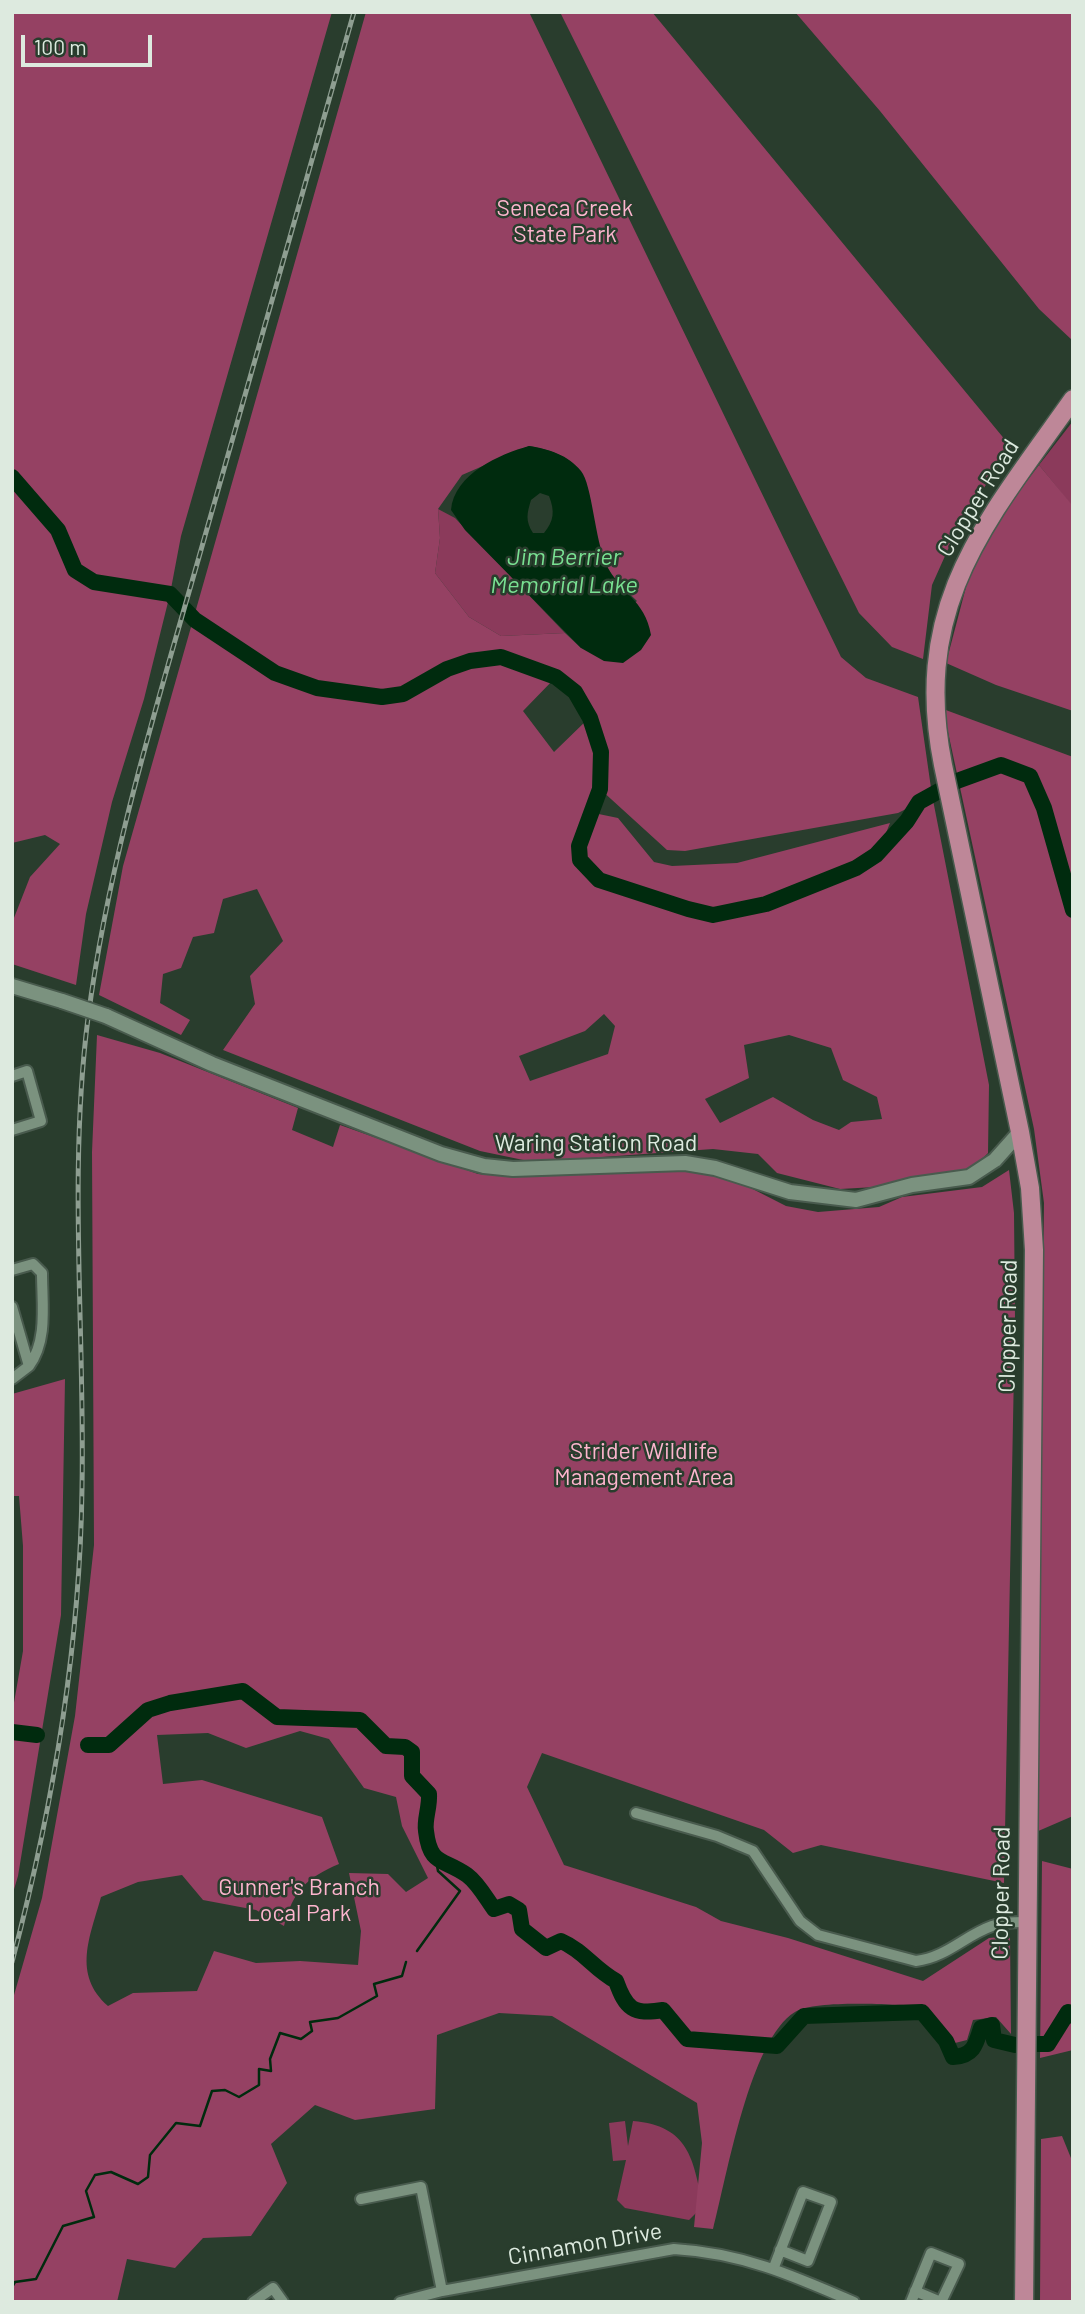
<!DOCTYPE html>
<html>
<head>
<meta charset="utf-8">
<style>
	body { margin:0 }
	#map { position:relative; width:1085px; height:2314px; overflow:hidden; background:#293d2d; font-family:Barlow,sans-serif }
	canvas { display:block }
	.frame { position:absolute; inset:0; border:14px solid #ddeadf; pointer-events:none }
	.scale { position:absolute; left:21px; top:35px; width:131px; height:32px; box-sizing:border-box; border:4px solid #ddeadf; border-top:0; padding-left:9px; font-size:21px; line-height:24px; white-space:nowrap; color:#ddeadf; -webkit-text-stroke:5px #293d2d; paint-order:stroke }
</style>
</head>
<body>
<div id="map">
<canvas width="1085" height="2314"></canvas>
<div class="frame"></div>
<div class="scale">100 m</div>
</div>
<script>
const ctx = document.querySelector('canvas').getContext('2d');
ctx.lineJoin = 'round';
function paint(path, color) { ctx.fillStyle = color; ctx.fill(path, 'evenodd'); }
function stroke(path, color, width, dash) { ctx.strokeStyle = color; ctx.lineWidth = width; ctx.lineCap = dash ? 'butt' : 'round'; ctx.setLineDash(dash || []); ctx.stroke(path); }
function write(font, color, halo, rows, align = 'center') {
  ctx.font = font + ' Barlow,sans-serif'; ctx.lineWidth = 5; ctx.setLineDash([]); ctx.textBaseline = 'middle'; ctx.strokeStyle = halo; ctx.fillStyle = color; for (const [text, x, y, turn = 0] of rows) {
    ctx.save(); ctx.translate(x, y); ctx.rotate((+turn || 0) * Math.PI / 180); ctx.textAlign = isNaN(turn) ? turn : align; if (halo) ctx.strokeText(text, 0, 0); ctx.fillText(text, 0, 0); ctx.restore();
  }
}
paint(new Path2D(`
	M1073 421V507L1039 465Z
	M438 509 455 518 565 633 501 636 469 617 435 573 440 538Z
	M625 2121 628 2146 633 2121C689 2126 693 2158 703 2206L689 2220 625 2208 617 2200 626 2160 613 2161 609 2123Z`), '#8b3a5b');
paint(new Path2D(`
	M12 12H332L181 536 170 594 144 699 112 802 86 914 76 985 12 964V923L30 877 60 844 45 835 12 843Z
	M366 12H529L841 657 866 678 918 697 932 795 989 1085 988 1153 971 1170 875 1187 840 1189 777 1173 758 1154 713 1149 533 1162 480 1151 223 1050 255 1004 250 976 283 941 257 889 223 899 214 933 193 937 181 968 163 974 160 1003 190 1020 181 1035 99 995 123 866ZM529 446C611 460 579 510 606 565 613 578 626 591 637 601L581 648 565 633 501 636 469 617 435 573 440 538 438 509 462 475ZM556 677 575 692 589 718 554 752 523 711ZM600 789 667 850 685 851 898 813 918 803 907 821 878 853 890 823 737 863 672 866 654 862 618 818 589 812ZM604 1014 615 1026 608 1054 530 1081 519 1056 585 1031ZM789 1035 831 1048 843 1080 877 1097 882 1119 851 1122 839 1130 813 1120 773 1097 720 1123 705 1099 749 1078 744 1045Z
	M560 12H652L1011 447 958 527 932 585 923 659 892 647 859 613Z
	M795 12H1073V341L1039 309 880 111Z
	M1039 465 1073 506V711L996 685 946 663 971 568 998 519Z
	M943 709 1073 757V1816L1036 1832 1044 1203 1034 1129Z
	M97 1035 160 1053 298 1108 292 1130 333 1147 340 1125 478 1174 518 1177 704 1170 739 1182 786 1206 818 1212 879 1207 902 1197 982 1187 1009 1170 1014 1213 1015 1319 1004 1883 821 1845 793 1853 764 1830 542 1753 527 1787 564 1865 696 1907 721 1921 788 1938 923 1981 989 1938 1010 1936 1011 2034 996 2017 973 2020 967 2040 955 2043 923 2006C897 2005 816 1999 795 2012 750 2039 727 2176 713 2229L694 2227 702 2143 697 2103 552 2016 499 2013 437 2035 435 2109 355 2120 315 2105 271 2144 287 2183 251 2236 203 2238 175 2268 127 2259 117 2302H12V2002L42 1898 75 1716 94 1545 92 1152ZM300 1731 329 1739 364 1788 396 1797 402 1826 428 1878 406 1892 388 1874 349 1873 361 1931 358 1965 300 1961 256 1963 214 1951 197 1991 133 1993 108 2006C72 1974 90 1937 101 1897L138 1882 182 1875 203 1900 256 1910 284 1926C293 1891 306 1878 339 1864L322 1817 202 1780 163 1784 157 1735 208 1733 246 1748Z
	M65 1379 61 1615 18 1876 12 1896V1714L23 1651V1546L19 1496H12V1394Z
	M1042 1861 1073 1869V2050L1040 2058Z
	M1062 2136 1073 2163V2302H1040L1041 2139Z`), '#954163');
paint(new Path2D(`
	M529 446C549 449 568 455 581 471 592 484 595 540 606 564 619 593 645 599 651 635L641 650 623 663 604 661 581 648 465 530 451 510C454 474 500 454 529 446ZM540 493 549 496C555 511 554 521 544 533H533C525 521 527 513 531 500Z`), '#002b0e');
stroke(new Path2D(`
	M417 1951 460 1891 438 1871 436 1860
	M12 2287 15 2282 36 2279 63 2226 94 2217 86 2191 95 2175 111 2172 138 2184 148 2177 150 2155 176 2123 200 2126 212 2091 225 2090 239 2097 259 2085V2069L271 2071 270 2059 280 2033 301 2039 312 2031 310 2022 338 2018 377 1996 374 1984 402 1976 406 1962`), '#002b0e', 2.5);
stroke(new Path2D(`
	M12 477 58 530 75 570 94 582 170 594 195 620 275 673 317 688 382 697 403 694 447 669 470 661 501 657 556 677 575 692 590 718 601 752 600 789 579 846 580 860 599 880 688 909 713 915 766 904 856 868 876 855 907 821 919 802 957 781 1001 765 1030 776 1044 808 1073 910
	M12 1732 37 1735
	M88 1745H109L148 1710 170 1703 243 1691 277 1717 360 1720 386 1746 405 1747 412 1752V1776L429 1794C430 1807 424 1820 426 1831 430 1866 443 1858 467 1875 478 1883 486 1898 494 1909L509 1904 519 1910 522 1929 546 1948 561 1941C584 1951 594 1969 616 1981 626 2009 633 2015 663 2010L687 2039 777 2046 804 2016 922 2012 946 2041 953 2057C973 2056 976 2045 981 2028L992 2025 994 2040 1015 2045
	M1037 2044H1048L1068 2012 1073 2016`), '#002b0e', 16);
const minor = new Path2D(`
	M12 1076 27 1071 41 1121 12 1130
	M12 1270 33 1264 42 1273C42 1304 48 1340 29 1366
	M12 1307 29 1366 12 1379
	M636 1813 717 1836 753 1851 800 1921 818 1935 916 1961C947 1957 964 1936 992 1926 1003 1922 1014 1922 1025 1922
	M361 2199 421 2187 442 2291
	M774 2267 803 2192 831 2202 808 2261 780 2250
	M915 2291 941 2302
	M253 2302 273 2288 283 2302
	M400 2302 442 2291 674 2249C742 2253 792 2275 854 2302
	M911 2302 931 2253 959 2264 941 2302`);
const tertiary = new Path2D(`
	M12 986 62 1001
	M106 1016 212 1064 441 1154 484 1166 513 1169 685 1163 715 1168 790 1192 856 1200 912 1185 969 1177 995 1160 1020 1132`);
const primary = new Path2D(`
	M1024 2302 1034 1250 1030 1188 1020 1132 943 765C911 604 986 522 1073 399`);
stroke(minor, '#495b4e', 14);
stroke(tertiary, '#495b4e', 18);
stroke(primary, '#495b4e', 21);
stroke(minor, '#7b927f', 10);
stroke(tertiary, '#7b927f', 14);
stroke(primary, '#be8798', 18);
const rail = new Path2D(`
	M12 1962C53 1807 80 1649 82 1488 85 1332 68 1174 88 1018 108 865 153 718 195 571 248 384 301 198 354 12`);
stroke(rail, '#8e9e91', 5);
stroke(rail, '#293d2d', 2.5, [8]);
const tertiaryBridge = new Path2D(`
	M62 1001 106 1016`);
stroke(tertiaryBridge, '#495b4e', 18, []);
stroke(tertiaryBridge, '#7b927f', 14);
write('23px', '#fdb5ce', '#293d2d', [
	["Seneca Creek",565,208],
	["State Park",565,234],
	["Strider Wildlife",644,1451],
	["Management Area",644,1477],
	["Gunner's Branch",299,1887],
	["Local Park",299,1913]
]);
write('23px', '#ddeadf', '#293d2d', [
	["Clopper Road",978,498,-58],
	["Waring Station Road",596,1143],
	["Clopper Road",1008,1326,-89],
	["Clopper Road",1001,1893,-89],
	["Cinnamon Drive",585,2244,-10]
]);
write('italic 24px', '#79e192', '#293d2d', [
	["Jim Berrier",564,557],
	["Memorial Lake",564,585]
]);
</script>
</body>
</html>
